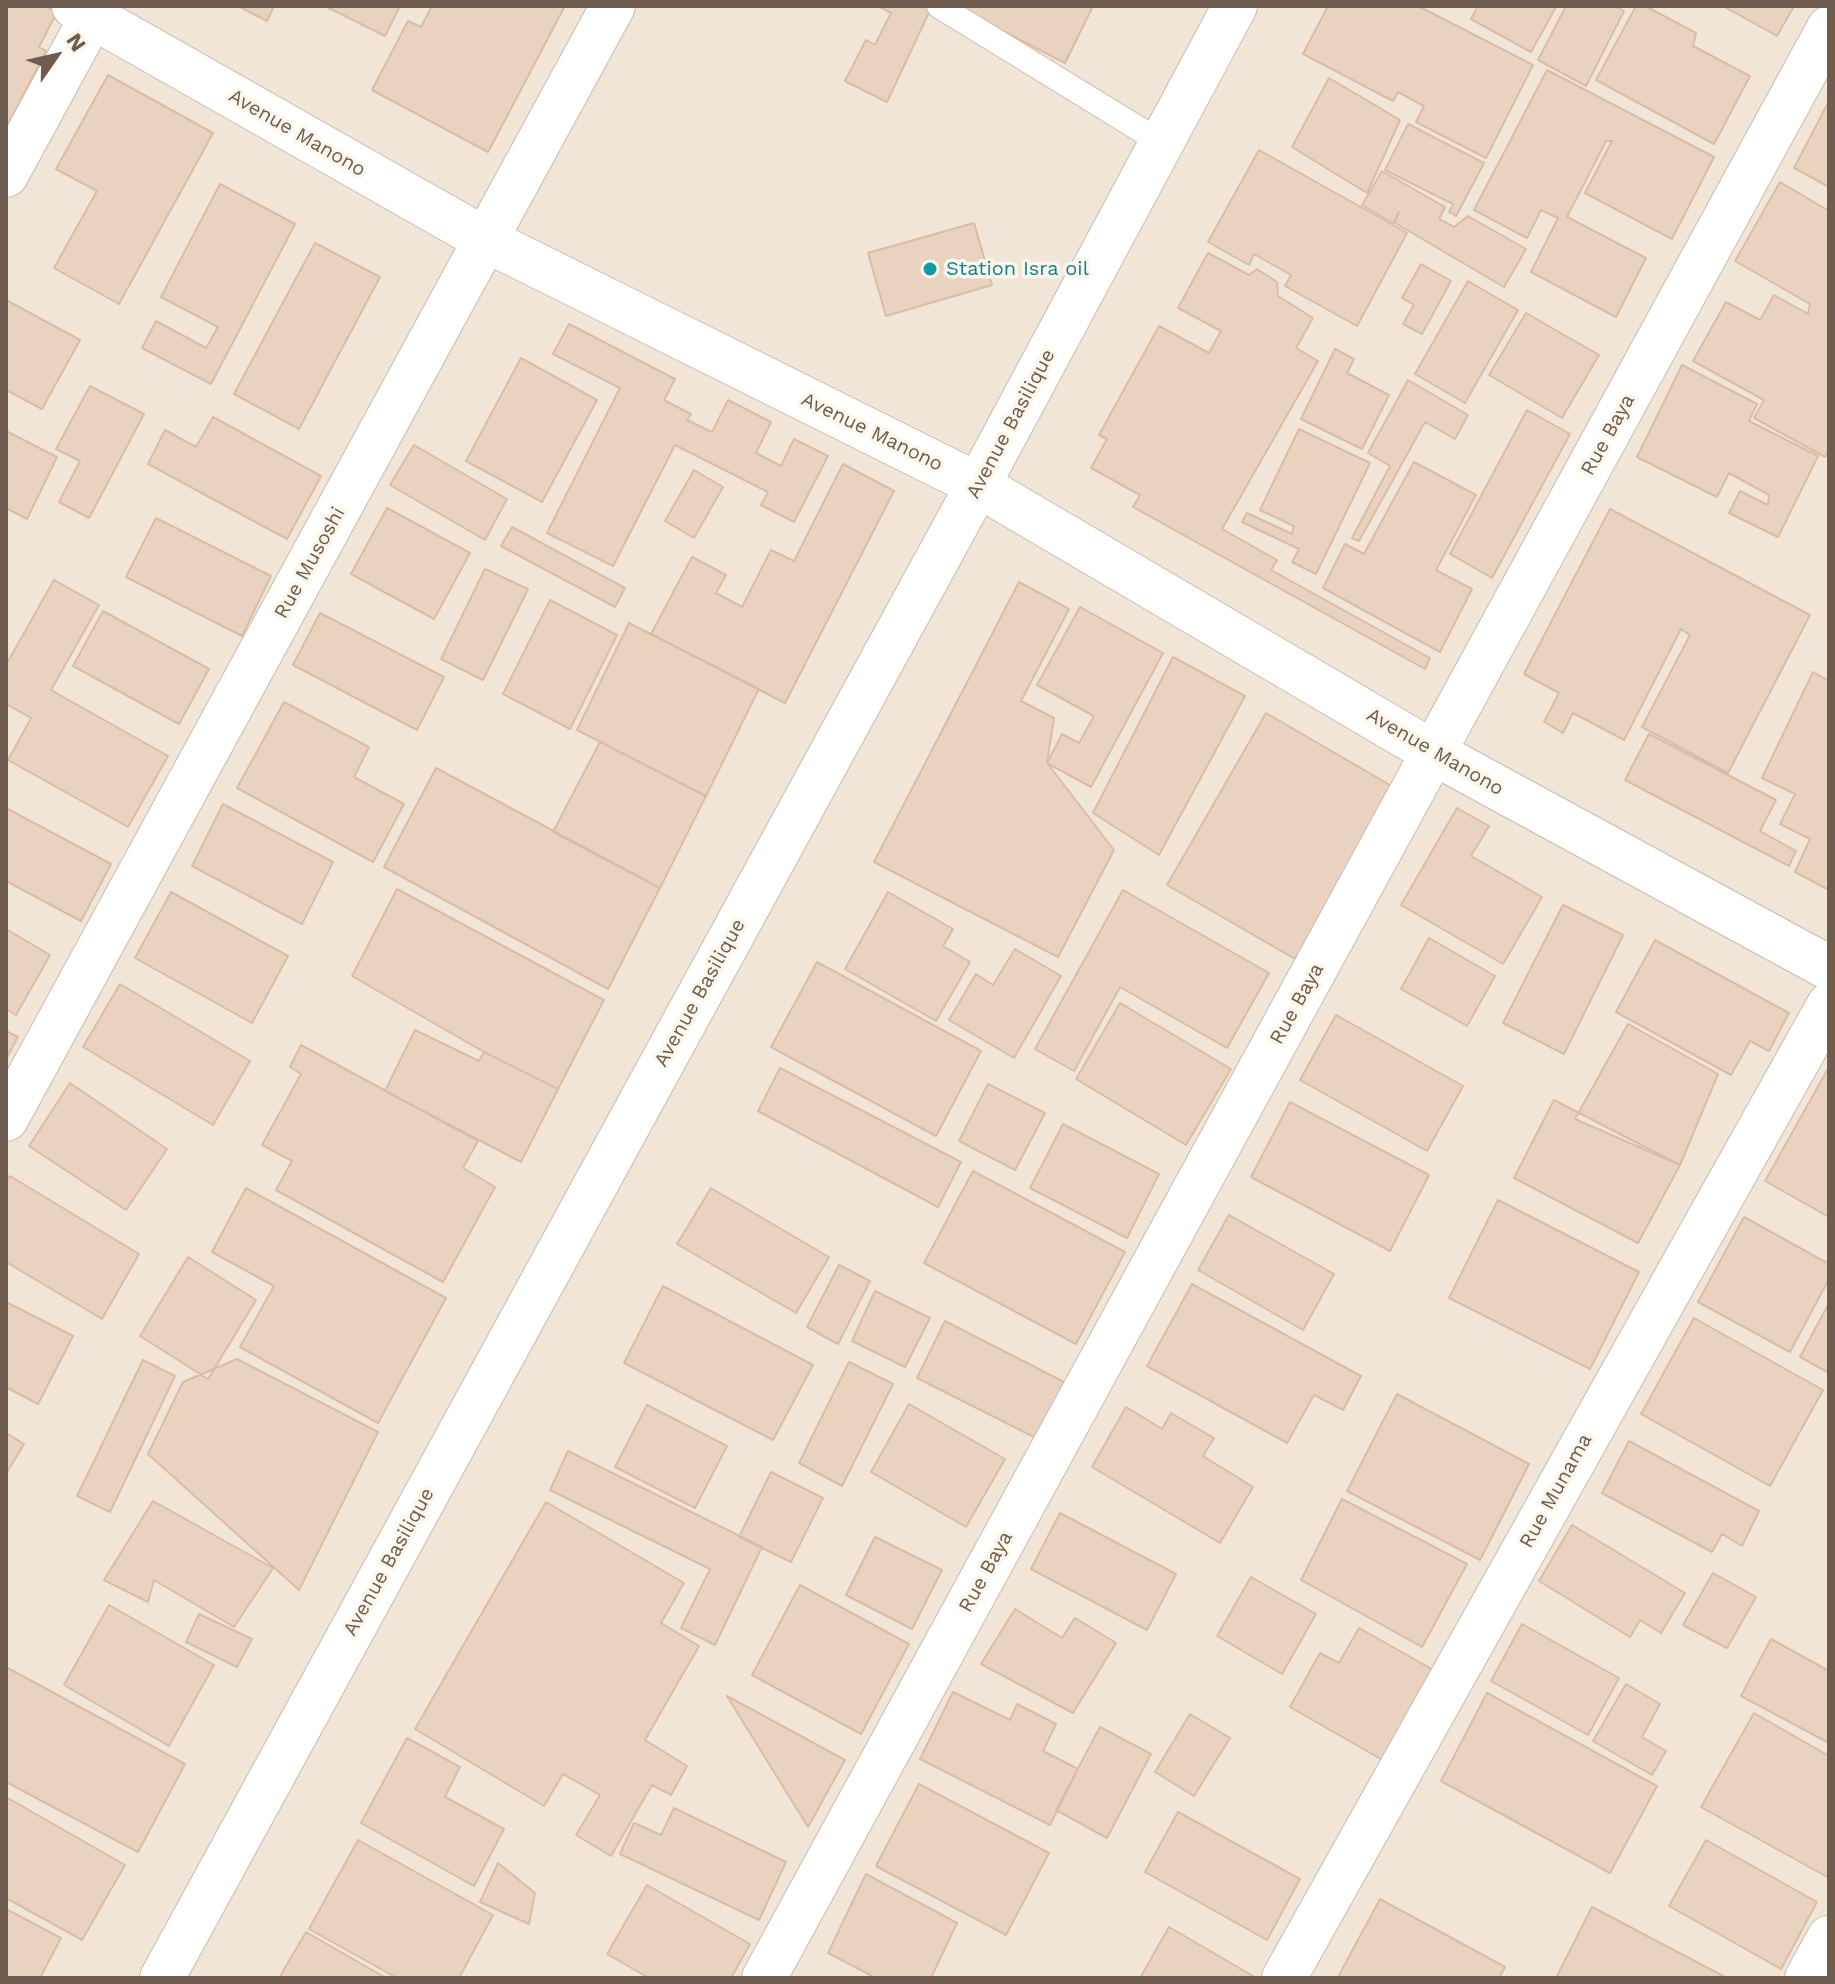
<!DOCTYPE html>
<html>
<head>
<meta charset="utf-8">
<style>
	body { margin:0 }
	#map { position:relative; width:1835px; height:1984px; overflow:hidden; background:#f9f3e6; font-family:"Work Sans",sans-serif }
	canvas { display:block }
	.frame { position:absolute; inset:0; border:8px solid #6f5c4f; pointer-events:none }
	.north { position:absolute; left:16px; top:16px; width:80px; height:80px; -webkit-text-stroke:6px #fcf7ec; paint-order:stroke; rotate:56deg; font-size:22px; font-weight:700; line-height:32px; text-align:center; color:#6f5c4f }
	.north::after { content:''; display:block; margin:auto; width:28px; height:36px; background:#6f5c4f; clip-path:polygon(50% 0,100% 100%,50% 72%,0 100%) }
</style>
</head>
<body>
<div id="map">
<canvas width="1835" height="1984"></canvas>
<div class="frame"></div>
<div class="north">N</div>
</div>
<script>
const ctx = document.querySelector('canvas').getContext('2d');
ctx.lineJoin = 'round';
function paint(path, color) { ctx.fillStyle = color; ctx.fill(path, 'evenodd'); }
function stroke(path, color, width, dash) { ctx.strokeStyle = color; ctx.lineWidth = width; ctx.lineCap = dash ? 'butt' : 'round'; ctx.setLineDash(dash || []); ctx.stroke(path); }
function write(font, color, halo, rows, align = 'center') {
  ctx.font = font + ' "Work Sans",sans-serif'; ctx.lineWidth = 7; ctx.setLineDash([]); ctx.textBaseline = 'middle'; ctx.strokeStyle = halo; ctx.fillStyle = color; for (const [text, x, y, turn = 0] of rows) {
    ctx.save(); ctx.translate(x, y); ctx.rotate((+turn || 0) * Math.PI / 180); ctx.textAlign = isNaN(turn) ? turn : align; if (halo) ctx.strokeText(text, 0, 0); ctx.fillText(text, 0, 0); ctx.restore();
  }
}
paint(new Path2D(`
	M6 6H1829V1978H6Z`), '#f0e5d6');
const building = new Path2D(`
	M6 6H45L57 12 39 47 46 51 6 129Z
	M238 6H274L267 21Z
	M325 6H400L385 36Z
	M432 6H565L488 152 372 90 408 21 421 27Z
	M878 6H932L887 102 845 81 866 40 875 45 891 13Z
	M954 6H1093L1065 63Z
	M1328 6H1418L1533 65 1486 158 1416 122 1424 106 1398 92 1393 101 1303 54Z
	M1478 6H1554L1556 7 1531 52 1471 19Z
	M1566 6H1615L1624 11 1586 86 1538 60Z
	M1636 6H1645L1696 33 1693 46 1750 76 1714 144 1596 80Z
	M1723 6H1794L1777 36Z
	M1547 70 1714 157 1672 239 1585 193 1612 141H1606L1567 217 1646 258 1616 317 1531 272 1558 218 1541 210 1527 238 1474 210Z
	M108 75 213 133 119 304 54 268 97 191 56 169Z
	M1329 78 1400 120 1367 193 1292 147Z
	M1829 101V187L1794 168Z
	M1408 124 1484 163 1456 216 1449 212 1453 204 1385 170Z
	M1259 150 1407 233 1357 326 1285 286 1291 275 1254 254 1249 265 1208 242Z
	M1382 171 1445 207 1439 219 1454 227 1468 216 1526 249 1504 287 1395 223 1399 212 1393 223 1362 205Z
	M1780 182 1829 211V449L1825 457 1754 418 1764 400 1693 361 1726 302 1760 320 1774 295 1808 314 1810 304 1735 261Z
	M220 184 295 224 211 384 142 348 156 321 206 348 218 327 161 297Z
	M974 223 992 285 886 316 868 253Z
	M315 243 380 277 299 429 234 394Z
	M1208 253 1249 275 1257 269 1277 282 1278 296 1313 318 1296 348 1318 361 1222 529 1277 560 1271 570 1430 658 1425 669 1133 507 1140 495 1091 468 1107 439 1099 435 1159 326 1209 353 1221 331 1178 308Z
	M1421 264 1451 281 1422 334 1403 324 1414 305 1402 298Z
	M1468 281 1518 310 1465 403 1415 374Z
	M6 300 80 340 42 409 6 390Z
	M1526 313 1599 355 1562 418 1489 375Z
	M569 324 675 379 664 400 691 414 687 420 712 432 728 400 771 422 756 453 781 466 794 439 828 456 794 522 761 505 768 492 675 445 613 566 547 533 620 388 553 354Z
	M1335 349 1354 359 1347 373 1389 395 1362 449 1301 419Z
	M521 358 597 400 542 502 466 461Z
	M1682 365 1757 404 1749 421 1818 456 1778 537 1729 513 1740 491 1768 505 1769 495 1729 473 1717 497 1637 457Z
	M1408 380 1468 415 1455 439 1425 422 1359 541 1352 538 1390 466 1368 453Z
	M90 386 144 414 89 518 59 502 80 461 56 449Z
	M1527 410 1570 434 1492 578 1450 554Z
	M213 417 321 476 287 539 148 464 165 430 196 447Z
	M1299 429 1370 463 1316 574 1292 562 1299 549 1242 522 1247 513 1292 534 1294 526 1260 510Z
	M6 431 57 457 27 519 6 508Z
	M414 445 507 499 485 540 390 485Z
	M1414 462 1476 495 1436 570 1472 589 1440 652 1323 588 1345 544 1364 554Z
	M843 464 894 491 785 703 651 634 692 557 726 575 716 593 742 607 771 550 794 561Z
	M694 470 723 487 694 538 665 521Z
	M387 508 470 553 434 619 351 574Z
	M1610 509 1810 615 1728 773 1642 727 1690 635 1681 629 1624 740 1573 713 1563 733 1544 722 1559 693 1524 674Z
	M156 518 271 576 242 636 126 577Z
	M512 527 625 588 615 607 501 546Z
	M485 569 528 589 483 680 441 659Z
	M54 580 99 605 51 690 168 756 128 827 8 760 31 718 6 704V665Z
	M1019 582 1069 609 1021 701 1054 718 1047 763 1114 850 1058 957 874 862Z
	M550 600 617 635 570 729 503 694Z
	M1080 607 1163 653 1091 787 1047 763 1062 734 1079 743 1094 716 1037 685Z
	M103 611 209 669 179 724 73 666Z
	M320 613 444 677 417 730 293 665Z
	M629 623 759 689 706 796 577 730Z
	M1173 657 1245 696 1159 855 1093 813Z
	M1813 672 1829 681V890L1795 872 1810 839 1780 824 1795 794 1762 778Z
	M284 702 369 747 354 777 404 804 373 862 237 788Z
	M1266 713 1395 788 1295 959 1167 885Z
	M1649 734 1776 800 1760 831 1796 851 1789 866 1625 780Z
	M600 742 706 796 660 888 553 832Z
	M436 768 660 888 608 989 384 867Z
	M223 804 333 862 302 924 192 866Z
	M6 808 111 864 81 921 6 881Z
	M1457 808 1489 826 1471 856 1542 897 1503 964 1401 905Z
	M397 889 604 1000 558 1089 484 1052 352 976Z
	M1123 890 1269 973 1227 1048 1120 987 1074 1071 1035 1049Z
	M171 892 288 956 252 1023 135 958Z
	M888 892 953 929 943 946 970 962 936 1021 845 969Z
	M1563 905 1623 935 1564 1054 1503 1023Z
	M6 929 50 955 16 1015 6 1009Z
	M1429 938 1495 976 1467 1026 1401 989Z
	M1655 940 1789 1013 1769 1051 1750 1041 1731 1075 1616 1012Z
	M1015 949 1061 976 1014 1058 949 1020 976 974 993 985Z
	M817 962 981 1051 936 1136 771 1047Z
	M120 984 250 1061 213 1125 83 1047Z
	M1120 1003 1231 1069 1186 1145 1076 1079Z
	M1336 1015 1463 1086 1427 1151 1300 1080Z
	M1628 1024 1718 1074 1680 1165 1575 1119Z
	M415 1030 479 1061 484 1052 558 1089 521 1162 385 1091Z
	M6 1031 18 1037 6 1059Z
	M301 1045 478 1141 463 1168 495 1187 443 1282 276 1190 292 1161 262 1145 301 1074 290 1067Z
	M1829 1067V1217L1765 1181Z
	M780 1068 961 1162 938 1207 758 1111Z
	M70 1083 167 1149 126 1210 29 1146Z
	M988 1084 1045 1113 1015 1170 959 1141Z
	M1554 1100 1680 1165 1638 1243 1514 1178Z
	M1290 1102 1429 1175 1390 1251 1251 1177Z
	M1063 1124 1159 1174 1127 1238 1030 1188Z
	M973 1171 1125 1252 1076 1344 924 1263Z
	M10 1176 139 1254 102 1319 6 1262V1182Z
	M246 1188 446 1298 378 1423 240 1347 274 1286 212 1252Z
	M711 1188 829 1257 796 1313 677 1244Z
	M1498 1200 1639 1272 1590 1369 1449 1298Z
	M1229 1215 1334 1274 1303 1330 1198 1270Z
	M1744 1217 1829 1264V1279L1790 1352 1698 1302Z
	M188 1257 256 1300 208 1379 140 1336Z
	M839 1265 870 1281 838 1344 807 1327Z
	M1192 1284 1361 1376 1343 1410 1314 1395 1287 1443 1147 1366Z
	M663 1286 813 1365 773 1440 624 1363Z
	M875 1291 930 1318 905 1367 852 1341Z
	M6 1302 73 1336 38 1404 6 1387Z
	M1829 1303V1373L1800 1357Z
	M1694 1318 1823 1390 1770 1486 1641 1414Z
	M945 1321 1068 1384 1040 1440 917 1378Z
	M237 1359 378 1432 299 1590 148 1454 183 1382Z
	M143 1360 175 1376 110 1512 77 1496Z
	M849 1362 893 1384 842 1486 799 1463Z
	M1397 1394 1529 1464 1480 1560 1347 1491Z
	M909 1404 1005 1459 966 1527 871 1472Z
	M647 1405 727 1446 695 1508 615 1467Z
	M1126 1407 1162 1429 1171 1413 1214 1438 1203 1456 1253 1487 1220 1543 1092 1467Z
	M6 1433 24 1444 6 1474Z
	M1629 1441 1759 1511 1742 1546 1722 1534 1712 1552 1602 1493Z
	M568 1451 762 1547 715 1645 681 1628 710 1569 550 1490Z
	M771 1472 823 1498 791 1562 739 1537Z
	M1342 1499 1467 1564 1422 1647 1301 1580Z
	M153 1501 273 1568 234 1627 154 1580 148 1602 104 1580Z
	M546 1502 684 1583 661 1623 699 1646 645 1740 687 1766 671 1795 652 1785 611 1856 576 1835 600 1795 563 1774 544 1806 415 1729Z
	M1060 1513 1176 1574 1147 1630 1031 1569Z
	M1572 1525 1685 1593 1661 1633 1640 1620 1630 1637 1539 1581Z
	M875 1537 942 1570 912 1629 846 1595Z
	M1713 1573 1756 1597 1727 1648 1683 1625Z
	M1251 1577 1316 1614 1282 1674 1217 1636Z
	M800 1585 909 1644 861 1734 752 1675Z
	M109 1605 214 1665 169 1746 64 1685Z
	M1015 1609 1062 1638 1075 1618 1116 1643 1073 1713 981 1664Z
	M199 1614 252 1639 237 1667 186 1642Z
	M1522 1624 1619 1678 1588 1735 1491 1681Z
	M1359 1628 1437 1672 1386 1762 1290 1707 1320 1653 1339 1663Z
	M1771 1639 1829 1671V1743L1741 1696Z
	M6 1667 185 1764 138 1852 6 1782Z
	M1626 1684 1660 1704 1642 1737 1666 1751 1652 1775 1593 1741Z
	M953 1692 1010 1720 1017 1704 1056 1724 1043 1751 1078 1769 1050 1825 920 1759Z
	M1487 1693 1657 1786 1610 1873 1441 1781Z
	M727 1696 845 1760 808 1827Z
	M1754 1713 1829 1756V1878L1701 1807Z
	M1190 1714 1230 1738 1194 1796 1155 1772Z
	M1100 1727 1151 1754 1107 1838 1056 1810Z
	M407 1738 460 1767 445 1797 504 1829 474 1886 361 1823Z
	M919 1784 1049 1853 1006 1935 876 1866Z
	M6 1797 125 1865 82 1940 6 1898Z
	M674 1808 786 1862 759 1920 620 1854 634 1823 661 1835Z
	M1178 1812 1300 1879 1267 1940 1145 1872Z
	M358 1840 493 1915 459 1978H397L309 1929Z
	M1706 1840 1817 1902 1781 1969 1669 1906Z
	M498 1863 535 1893 529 1924 480 1902Z
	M866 1874 957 1923 931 1978H876L828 1953Z
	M647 1885 750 1944 731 1978H649L607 1954Z
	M1380 1899 1505 1967 1499 1978 1338 1977Z
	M1592 1907 1727 1978H1556Z
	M6 1909 61 1938 40 1978H6Z
	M1169 1927 1253 1976 1252 1978H1140Z
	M306 1932 386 1978H279Z`);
paint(building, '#e9d3c0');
stroke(building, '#dbbda4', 2);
const lane = new Path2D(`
	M939 6 1162 143`);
const street = new Path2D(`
	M74 6 486 240 978 485 1434 753 1829 968
	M6 175 98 6
	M6 1119 613 6
	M764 1978 1829 28
	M1284 1978 1829 1005
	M1807 1978 1829 1938`);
const secondary = new Path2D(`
	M162 1978 978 485 1235 6`);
stroke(lane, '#c9bcae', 26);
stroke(street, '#c9bcae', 46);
stroke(secondary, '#cbbcad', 46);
stroke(lane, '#fff', 24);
stroke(street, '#fff', 44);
stroke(secondary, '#fff', 44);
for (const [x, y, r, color] of [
	[930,269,8,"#0f9aa8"]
]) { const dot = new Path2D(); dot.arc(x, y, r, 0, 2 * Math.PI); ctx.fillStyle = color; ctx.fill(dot); stroke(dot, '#fcf7ec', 3); }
write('20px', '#6f5c4f', '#fcf7ec', [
	["Avenue Manono",297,133,30],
	["Avenue Basilique",1011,424,-62],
	["Avenue Manono",872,432,26],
	["Rue Baya",1608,435,-61],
	["Rue Musoshi",310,563,-61],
	["Avenue Manono",1435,752,30],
	["Avenue Basilique",700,993,-61],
	["Rue Baya",1297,1004,-61],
	["Rue Munama",1556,1491,-61],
	["Avenue Basilique",389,1562,-61],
	["Rue Baya",986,1572,-61]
]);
write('20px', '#0d838f', '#fcf7ec', [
	["Station Isra oil",946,269]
], 'left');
</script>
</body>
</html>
